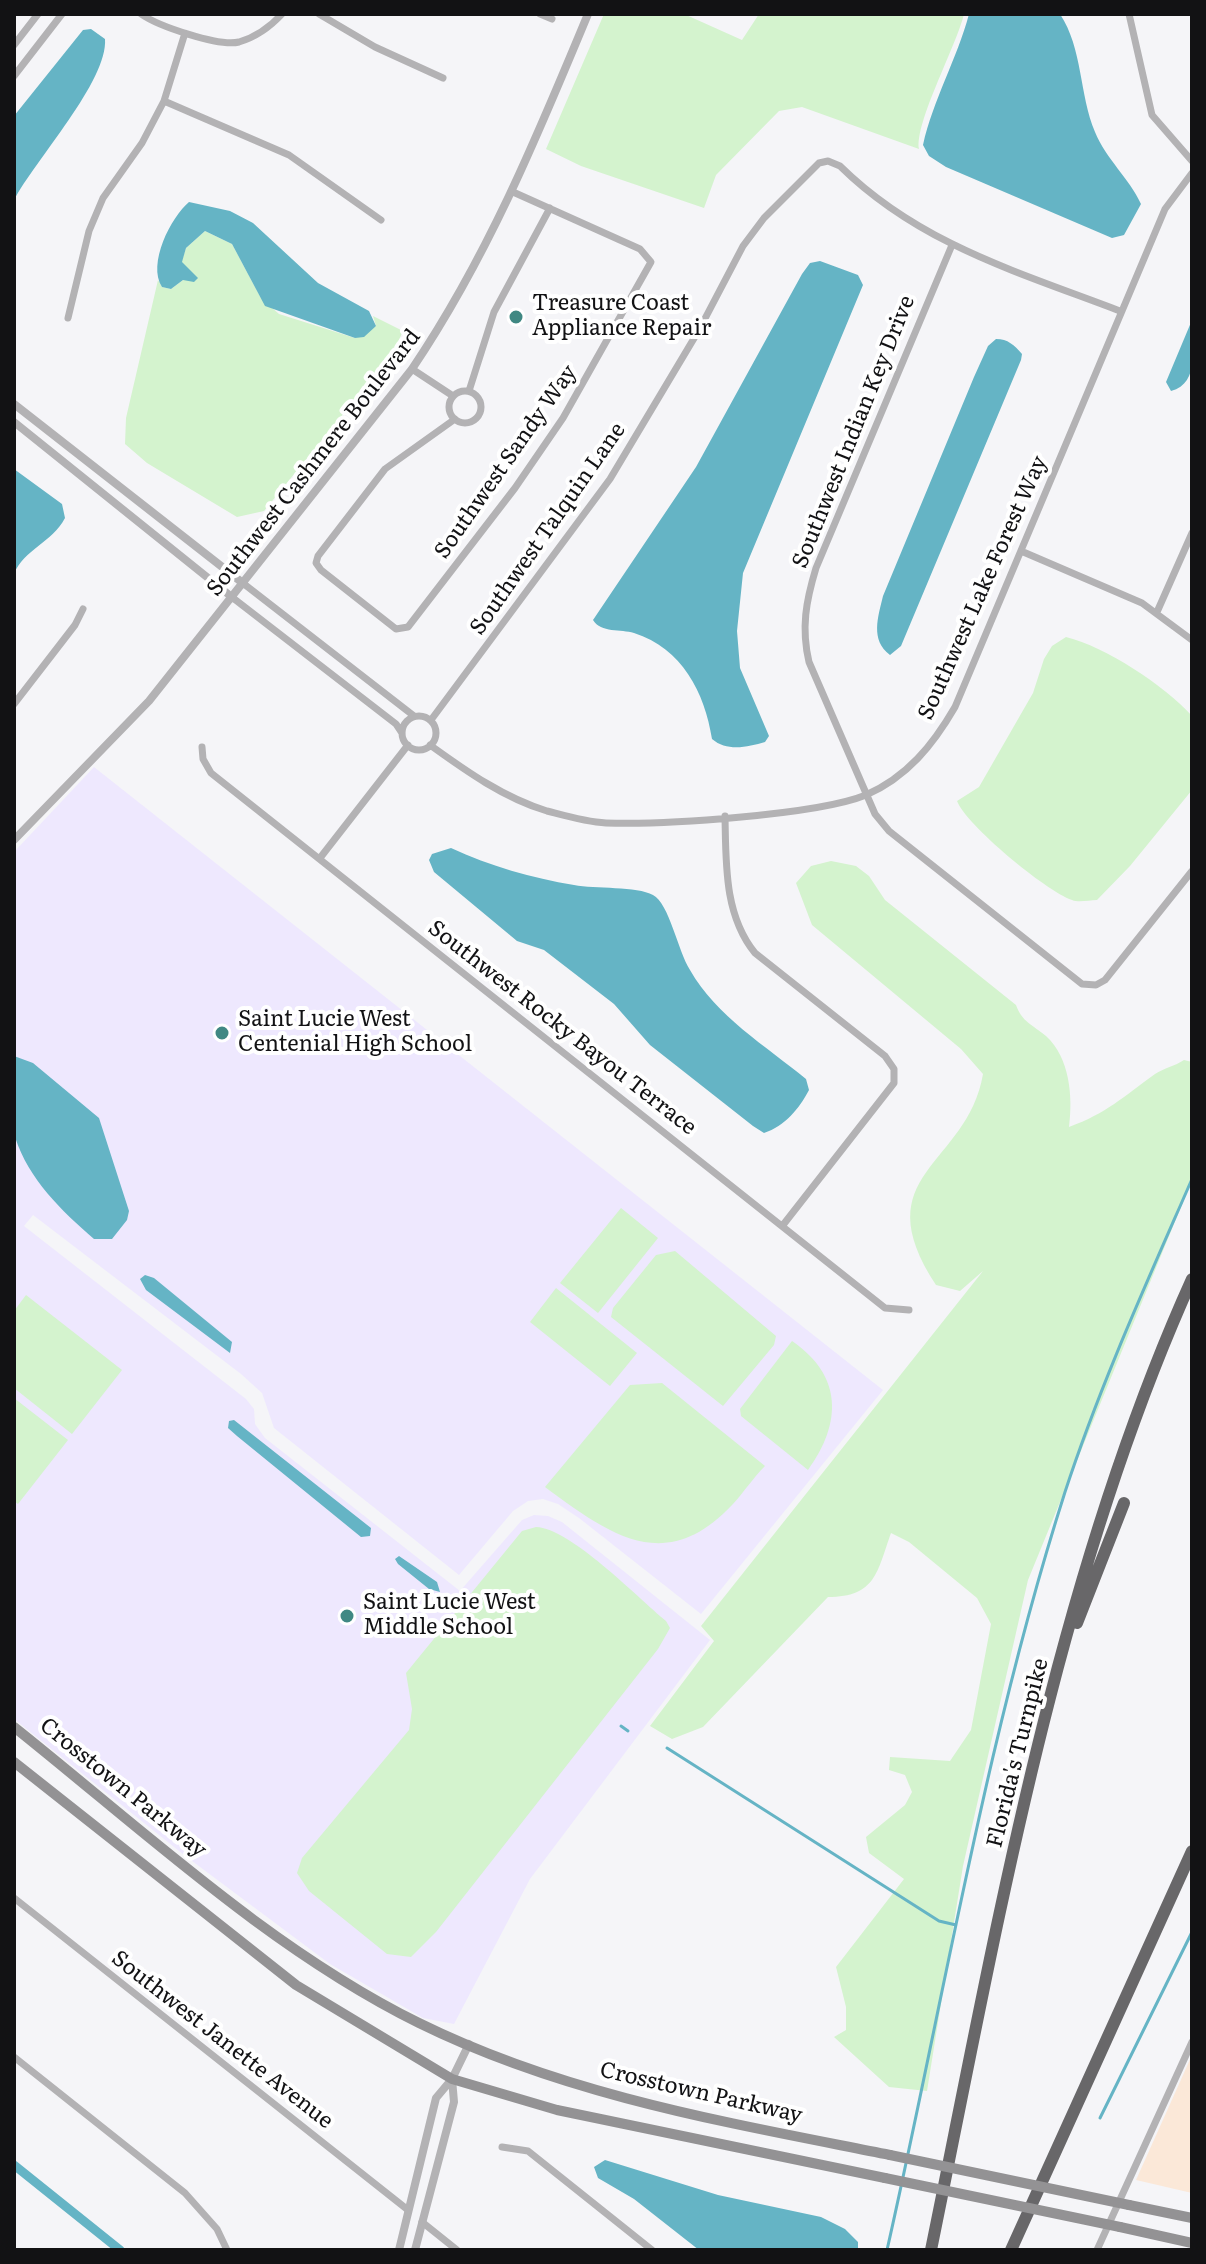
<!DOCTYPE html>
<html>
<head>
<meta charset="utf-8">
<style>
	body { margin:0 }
	#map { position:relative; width:1206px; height:2264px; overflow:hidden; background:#f5f5f8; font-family:Literata,serif }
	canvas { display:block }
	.frame { position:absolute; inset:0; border:16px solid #121214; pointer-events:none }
</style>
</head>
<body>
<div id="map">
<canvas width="1206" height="2264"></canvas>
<div class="frame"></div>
</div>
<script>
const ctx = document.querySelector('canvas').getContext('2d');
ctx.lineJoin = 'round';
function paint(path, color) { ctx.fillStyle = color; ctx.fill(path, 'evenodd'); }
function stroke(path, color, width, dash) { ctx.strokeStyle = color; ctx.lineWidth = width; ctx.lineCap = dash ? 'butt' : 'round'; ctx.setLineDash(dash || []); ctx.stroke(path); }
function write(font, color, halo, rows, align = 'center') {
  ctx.font = font + ' Literata,serif'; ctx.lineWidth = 8; ctx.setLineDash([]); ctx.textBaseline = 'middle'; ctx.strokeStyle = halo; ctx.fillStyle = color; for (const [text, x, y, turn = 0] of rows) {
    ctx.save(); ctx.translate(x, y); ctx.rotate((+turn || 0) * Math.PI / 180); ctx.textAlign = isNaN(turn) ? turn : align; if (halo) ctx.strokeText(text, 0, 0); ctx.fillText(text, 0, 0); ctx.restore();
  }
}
paint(new Path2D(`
	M1192 2055V2193L1136 2180Z`), '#fbe8d8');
paint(new Path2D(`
	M94 767 883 1390 701 1614 579 1518 558 1504 543 1499 528 1501 513 1511 459 1575 274 1428 262 1393 241 1374 33 1215 24 1226 246 1399 254 1409 255 1424 265 1438 460 1591 522 1520 534 1515 548 1516 562 1522 710 1640 530 1879 454 2024 423 2018 330 1964 184 1855 14 1719V852Z`), '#eee8fe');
paint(new Path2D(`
	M604 14H684L742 40 759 14H964C956 47 915 122 919 149L802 107 779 111 716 175 704 208 581 166 546 149Z
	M205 231 232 244 261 298 279 314 355 338 376 326 373 316 403 331 393 353 264 511 237 517 147 463 125 444 126 418 158 280 162 287 171 289 183 280 197 279 181 263 186 248Z
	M1066 637C1106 647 1164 685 1192 716V790L1130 866 1097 900C1089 900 1079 903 1072 900 1046 891 966 825 957 801L979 787 1033 693 1044 659 1052 646Z
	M831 861 856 866 869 876 885 900 1016 1005C1022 1022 1033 1025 1046 1036 1070 1058 1073 1097 1069 1127 1107 1113 1123 1097 1155 1074 1164 1068 1175 1066 1184 1060L1192 1062V1180L1028 1580 963 1866 927 2091 889 2087 834 2037 846 2030V2007L836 1967 904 1879 869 1853 866 1837 905 1805 912 1792 905 1775 889 1770 890 1757 950 1761 971 1730 991 1624 977 1598 909 1542 891 1533C877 1572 876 1597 828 1597L703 1727 672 1739 650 1726 714 1641 701 1626 983 1271 960 1291 936 1285C863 1173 967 1167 983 1074L961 1049 812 925 796 883 811 866Z
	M621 1208 658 1238 598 1313 560 1283Z
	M675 1251 776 1336 774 1345 723 1406 611 1317 613 1308 656 1255Z
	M556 1288 637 1353 610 1386 530 1322Z
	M26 1295 122 1370 72 1434 14 1388V1311Z
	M792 1341C843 1376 842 1423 808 1470L741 1416 740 1409Z
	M662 1383 765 1466C753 1478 744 1492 733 1504 665 1577 609 1534 545 1487L630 1385Z
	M14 1398 68 1440 18 1504 14 1501Z
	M536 1527C570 1528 637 1597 666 1621L670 1628 658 1649 436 1932 411 1957 387 1954 309 1891 297 1873 302 1858 409 1730 412 1709 406 1673 522 1531Z`), '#d4f3ce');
paint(new Path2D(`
	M969 14H1060C1083 49 1079 94 1095 132 1106 159 1129 178 1141 204L1124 235 1112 238 946 167 929 156 923 145C933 100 957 59 969 14Z
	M91 29 105 39C108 81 35 160 14 200V116L83 30Z
	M189 202 230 211 253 223 318 283 369 311 376 326 364 337 355 338 265 306 232 244 205 231 186 248 182 262 198 278 194 282 183 280 171 289 162 287C147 264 171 217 189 202Z
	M820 261 858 275 863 285 743 573 737 631 740 668 769 736 765 742C748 747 727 752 712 739 705 693 682 648 634 633 621 629 601 633 593 620L696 467 802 274 810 263Z
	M1192 320C1192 344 1201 383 1171 391L1166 382Z
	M996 339C1008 339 1014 345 1022 354L1021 360 901 646 890 655C870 640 878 617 883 596L974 377 988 346Z
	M14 469 62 504 65 518C52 543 24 549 14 574Z
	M451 848C490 866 532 878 574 885 595 889 637 886 653 895 669 903 678 951 690 970 716 1016 766 1046 806 1079L809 1090C799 1109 785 1126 764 1133L753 1126 650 1045 614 1004 544 950 517 941 434 872 429 860 432 854Z
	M14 1056 33 1063 99 1118 129 1211 127 1220 112 1239H94C61 1210 29 1180 15 1137 8 1115 14 1080 14 1056Z
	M145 1275 154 1278 232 1342 230 1353 146 1290 140 1279Z
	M234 1420 371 1528 370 1536 361 1537 237 1436 228 1428 229 1421Z
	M399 1556 437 1582 440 1592 429 1589 398 1564 395 1559Z
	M605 2160 718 2195 821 2217 845 2229 858 2242V2250H699L634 2199 598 2178 594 2167Z`), '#65b4c5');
stroke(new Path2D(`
	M621 1726 628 1731
	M667 1748 939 1921 956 1925
	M1100 2118 1192 1932
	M887 2250C944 1998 986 1739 1065 1492 1100 1385 1147 1282 1192 1179`), '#65b4c5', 3);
stroke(new Path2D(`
	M14 2165 120 2250`), '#65b4c5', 9);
stroke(new Path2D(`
	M141 14C158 26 219 47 239 42 256 37 270 27 282 14
	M319 14 375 47 443 78
	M540 14 552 19
	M1129 14 1152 115 1192 161
	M14 45 38 14
	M14 76 62 14
	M164 101 289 155 381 220
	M952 245 816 568C806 601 801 628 809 662L875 814 889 831 1082 984 1096 985 1105 980 1192 871
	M68 318 89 231 103 198 142 143 164 101 185 33
	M412 369 453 396
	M469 391 494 312 550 208
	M449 407a16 16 0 1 1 32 0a16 16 0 1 1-32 0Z
	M455 419 385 469 318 556 316 563 321 570 396 629 408 627 515 488 563 418 651 262 640 249 513 192
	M1021 551 1142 603 1192 640
	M244 584 414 716
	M233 598 396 724 402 733
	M1157 612 1192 533
	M14 704 75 625 83 609
	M402 733a17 17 0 1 1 34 0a17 17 0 1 1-34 0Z
	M431 720 610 479 699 330 743 246 764 218 819 163 828 161 840 166C919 244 1018 272 1120 311
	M430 745C466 771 504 798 547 811 566 816 586 822 606 823 662 825 817 815 866 795 907 777 933 745 955 707L1165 209 1192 173
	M202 747 203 759 211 773 885 1308 909 1310
	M725 816C726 863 724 915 755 953L885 1056 894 1069V1083L783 1225
	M320 858 408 745
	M14 1898 408 2210
	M14 2057 185 2193 217 2229 227 2250
	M502 2147 528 2151 652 2250
	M422 2222 457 2250
	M1097 2250 1192 2042`), '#b3b2b4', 7);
stroke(new Path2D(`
	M14 404 244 584
	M14 422 233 598
	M14 840 149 701 412 369C487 258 537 137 588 14
	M399 2250 436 2098 452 2079 469 2044
	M415 2250 454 2102 452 2079`), '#b3b2b4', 8);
stroke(new Path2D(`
	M14 1727C142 1829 271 1950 419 2023 567 2096 730 2123 890 2155
	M14 1762 296 1985 452 2079 557 2110 885 2178
	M1129 2205 1192 2218
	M1120 2227 1192 2243`), '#939294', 10);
stroke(new Path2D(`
	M1077 1623 1124 1503
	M931 2250C997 1927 1056 1580 1192 1279
	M1011 2250 1192 1851`), '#686769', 12);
stroke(new Path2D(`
	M890 2155 1129 2205
	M885 2178 1120 2227`), '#939294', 10);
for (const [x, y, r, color] of [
	[516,317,8,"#408883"],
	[222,1033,8,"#408883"],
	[347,1616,8,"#408883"]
]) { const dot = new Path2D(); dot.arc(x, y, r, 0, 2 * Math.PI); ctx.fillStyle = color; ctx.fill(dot); stroke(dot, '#fff', 3); }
write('22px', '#121214', '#fff', [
	["Treasure Coast",532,304],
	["Appliance Repair",532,329],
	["Saint Lucie West",238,1020],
	["Centenial High School",238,1045],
	["Saint Lucie West",363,1603],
	["Middle School",363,1628]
], 'left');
write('22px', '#121214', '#fff', [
	["Southwest Indian Key Drive",854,432,-68],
	["Southwest Sandy Way",506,462,-55],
	["Southwest Cashmere Boulevard",314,463,-52],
	["Southwest Talquin Lane",548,529,-55],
	["Southwest Lake Forest Way",983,588,-66],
	["Southwest Rocky Bayou Terrace",562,1028,38],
	["Florida's Turnpike",1018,1753,-76],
	["Crosstown Parkway",123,1788,39],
	["Southwest Janette Avenue",222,2040,38],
	["Crosstown Parkway",701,2093,13]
]);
</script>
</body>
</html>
